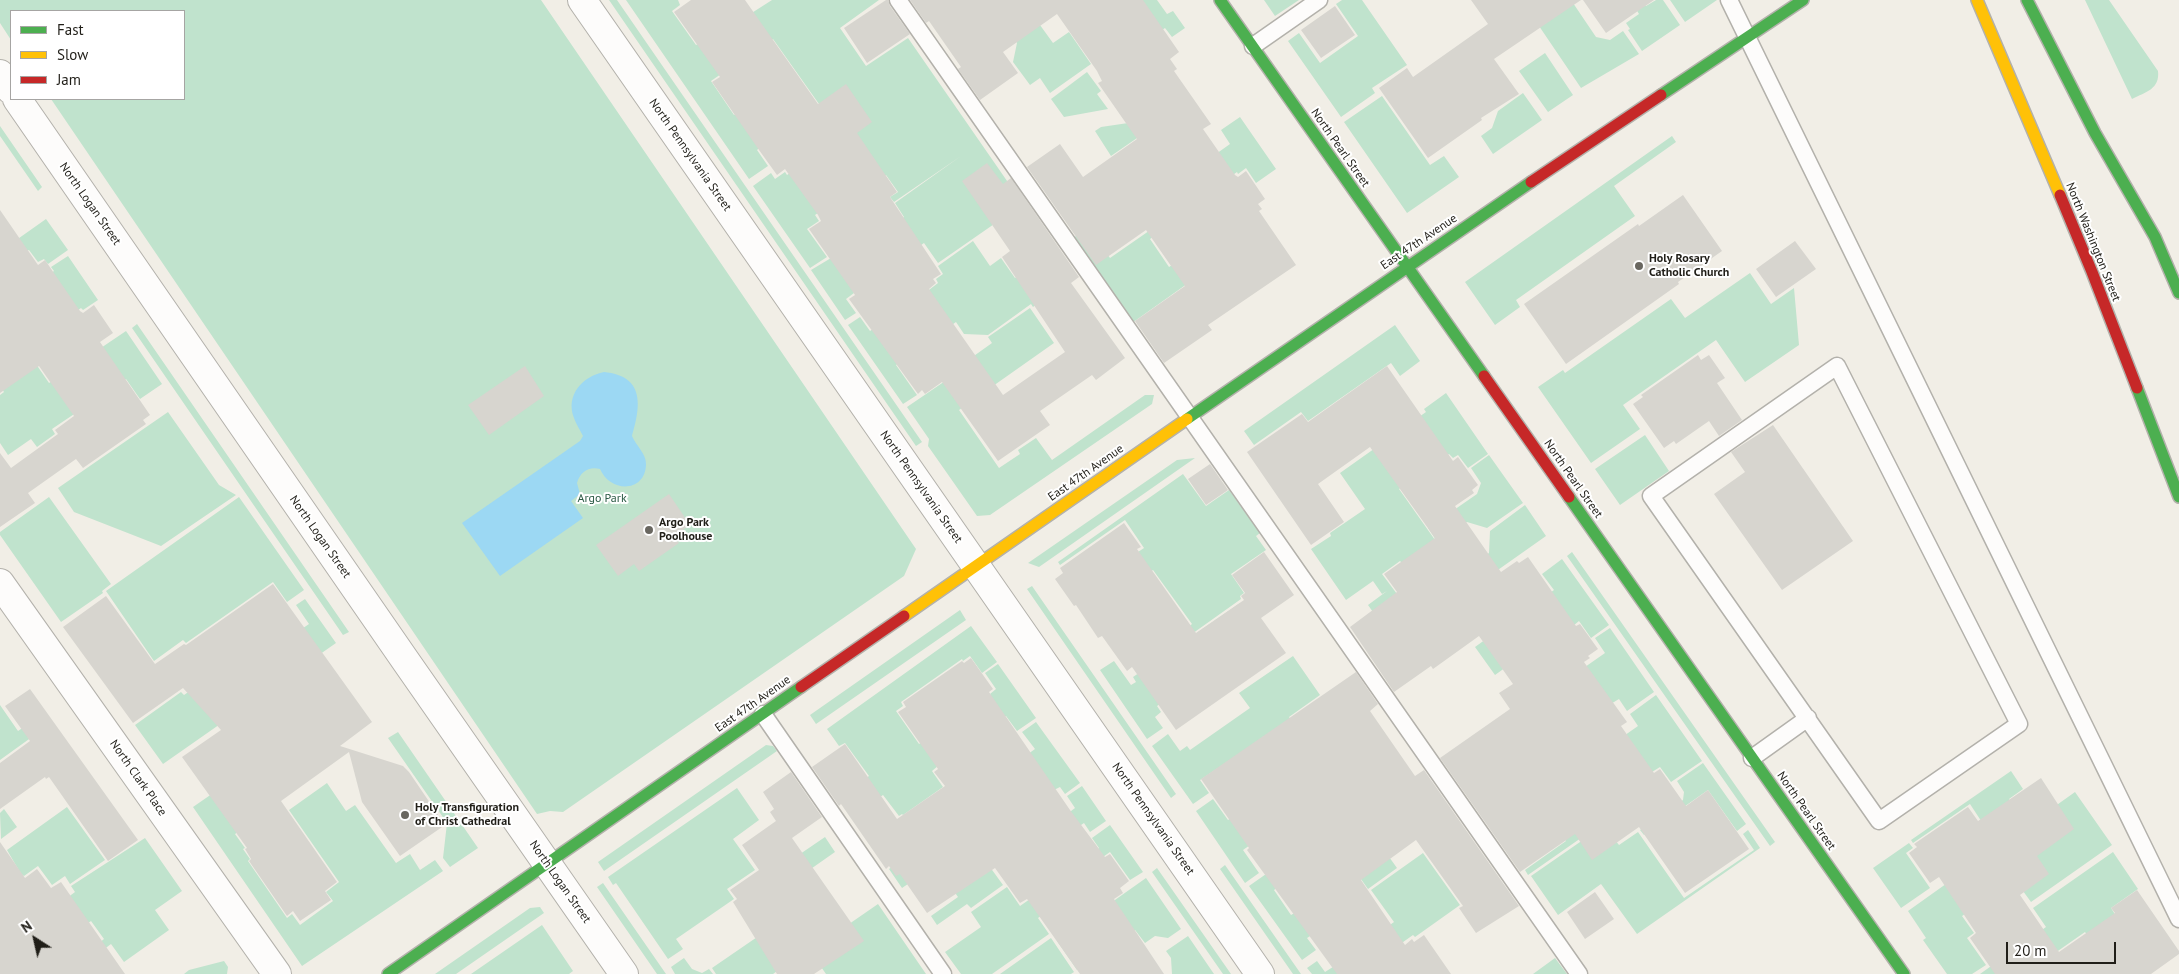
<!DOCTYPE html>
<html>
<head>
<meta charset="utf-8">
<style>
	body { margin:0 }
	#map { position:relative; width:2179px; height:974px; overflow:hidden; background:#f1eee6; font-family:"PT Sans",sans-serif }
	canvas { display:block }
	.legend { position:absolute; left:10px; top:10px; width:175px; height:90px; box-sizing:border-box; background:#fff; border:1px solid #a6a5a3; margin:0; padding:6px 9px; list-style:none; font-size:15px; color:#201e18 }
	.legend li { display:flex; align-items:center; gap:10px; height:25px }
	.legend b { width:25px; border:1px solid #a6a5a3 }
	.north { position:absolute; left:10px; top:914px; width:50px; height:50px; -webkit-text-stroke:4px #fff; paint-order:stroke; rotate:325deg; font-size:14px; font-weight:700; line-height:20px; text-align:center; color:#201e18 }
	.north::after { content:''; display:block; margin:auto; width:18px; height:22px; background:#201e18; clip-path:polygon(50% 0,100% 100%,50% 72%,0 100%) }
	.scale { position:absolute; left:2006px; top:942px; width:110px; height:22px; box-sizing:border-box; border:2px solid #201e18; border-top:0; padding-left:6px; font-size:15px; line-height:18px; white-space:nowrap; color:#201e18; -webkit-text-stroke:4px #fff; paint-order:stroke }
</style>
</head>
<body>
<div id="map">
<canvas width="2179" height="974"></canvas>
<ul class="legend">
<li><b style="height:6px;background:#4caf50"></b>Fast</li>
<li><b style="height:6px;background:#ffc107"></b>Slow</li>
<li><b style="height:6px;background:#c62828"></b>Jam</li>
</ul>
<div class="north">N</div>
<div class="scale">20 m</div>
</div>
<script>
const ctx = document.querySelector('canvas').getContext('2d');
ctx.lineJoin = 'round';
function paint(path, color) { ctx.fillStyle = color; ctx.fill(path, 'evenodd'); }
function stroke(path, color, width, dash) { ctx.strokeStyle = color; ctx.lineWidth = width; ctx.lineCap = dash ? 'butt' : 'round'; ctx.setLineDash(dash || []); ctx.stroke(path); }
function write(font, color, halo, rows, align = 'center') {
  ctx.font = font + ' "PT Sans",sans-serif'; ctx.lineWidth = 4; ctx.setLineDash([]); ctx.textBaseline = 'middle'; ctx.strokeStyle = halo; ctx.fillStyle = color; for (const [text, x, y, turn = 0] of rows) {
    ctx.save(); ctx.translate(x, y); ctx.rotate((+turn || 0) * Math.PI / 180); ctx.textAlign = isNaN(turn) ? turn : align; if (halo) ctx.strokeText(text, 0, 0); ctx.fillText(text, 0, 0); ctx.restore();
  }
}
paint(new Path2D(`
	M0 0H541L916 549 904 576 563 812 550 811 537 814 51 99H184V11H11V40L0 23Z
	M609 0H617L922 442 916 446Z
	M626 0H678L680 5 672 11 696 45 705 40 764 44 711 81 734 115 796 73 764 144 757 150 768 166 749 179Z
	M772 0H879L840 28 866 66 908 38 1023 204 938 263 924 243 917 248 847 257 904 217 895 203 961 156 894 202 890 197 898 192 886 175 878 181 819 104 773 39 766 44 747 16Z
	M1119 0H1157L1167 14 1173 11 1185 28 1172 37 1165 28 1156 34Z
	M1264 0H1299L1275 16Z
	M1342 0H1362L1407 65 1372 88 1375 93 1341 117 1288 41 1299 33 1320 63 1358 36 1336 4Z
	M1656 0H1663L1680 25 1642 51 1628 30 1630 29 1626 23 1639 14 1636 9 1643 3 1646 6Z
	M1670 0H1717L1685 22Z
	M2085 0H2109L2158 71C2160 89 2146 92 2132 99Z
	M1573 3 1596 37 1610 40 1623 31 1639 54 1581 88 1539 26Z
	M1032 14 1053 43 1069 32 1091 64 1050 93 1040 78 1030 85 1013 62 1017 43 1008 30Z
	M1545 53 1573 95 1548 112 1519 71Z
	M1087 72 1101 91 1097 94 1108 109 1064 117 1051 99Z
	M1523 93 1542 120 1493 154 1481 136 1492 128 1498 111Z
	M1382 96 1430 165 1444 156 1459 177 1407 213 1344 122Z
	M1185 105 1111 156 1095 131 1101 127 1135 122Z
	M1240 117 1276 169 1256 183 1246 168 1238 174 1237 172 1197 200 1157 196 1230 144 1221 130Z
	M0 126 42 187 38 191 0 136Z
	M844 135 872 175 815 215 819 221 807 229 827 257 810 268 753 186 771 173 775 179 785 172 787 175Z
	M1672 136 1676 142 1614 186 1635 216 1516 300 1520 307 1495 325 1465 282Z
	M1169 217 1173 223 1150 239 1169 267 1195 250 1208 269 1132 323 1073 238 1088 228 1110 258Z
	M46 219 68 250 48 264 44 259 38 262 29 250 27 251 5 248Z
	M973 241 990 266 1001 258 1015 278 1047 255 1066 283 1033 307 1031 304 988 335 964 334 956 322 949 327 925 293 938 283 936 279 943 274 938 266Z
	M841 252 854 293 846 299 856 313 845 320 811 270Z
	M68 256 98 300 83 310 81 308 62 322 48 275 54 271 51 267Z
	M1750 273 1771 304 1794 288 1799 345 1745 382 1716 340 1623 405 1640 429 1591 463 1538 387 1563 370 1565 373 1671 299 1685 318Z
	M923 294 901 362 896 365 917 395 903 404 848 325 860 317 870 331Z
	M1030 308 1054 343 959 410 999 468 1020 454 1018 450 1036 438 1052 460 1145 395H1154L1152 404 990 515 977 516 928 446 929 439 907 407 973 362 971 358 992 343 988 337Z
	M137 324 349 632 343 635 132 328Z
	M1395 325 1420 361 1400 376 1391 363 1308 421 1301 412 1254 445 1244 431Z
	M126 331 162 384 140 399 126 379 52 429 55 434 37 447 31 439 8 455 0 443V395L4 392 0 386 25 348 49 383Z
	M1446 393 1488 454 1468 468 1458 455 1453 458 1449 454 1399 489 1435 540 1405 566 1400 561 1382 574 1409 610 1489 553 1490 531 1525 505 1546 536 1376 656 1392 639 1368 605 1387 591 1382 594 1373 581 1346 600 1311 549 1331 536 1330 533 1365 509 1340 473 1426 412 1424 409Z
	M168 412 219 485 236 495 161 546 74 512 58 488Z
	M1645 435 1669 471 1620 505 1595 469Z
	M1489 455 1523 503 1487 528 1467 522 1436 540 1428 528 1477 494 1481 483 1471 468Z
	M1195 458 1039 567 1028 563 1177 460Z
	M1183 474 1206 506 1229 490 1260 533 1256 536 1266 550 1231 574 1244 593 1240 596 1241 599 1182 641 1178 635 1192 624 1153 570 1093 612 1138 552 1144 548 1125 520 1060 565 1058 562Z
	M49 497 111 584 102 591 103 593 61 622 0 535V532Z
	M239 497 304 590 287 602 273 582 186 643 183 640 154 661 106 591Z
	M1572 552 1775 842 1770 846 1567 556Z
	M1562 559 1609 625 1591 638 1579 621 1573 626 1569 622 1495 675 1475 647 1554 590 1542 574Z
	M1032 586 1176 794 1171 798 1027 589Z
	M305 599 336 643 163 764 135 725 181 692 184 695 238 658 271 650 309 624 296 605Z
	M1240 603 1261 634 1157 706 1161 712 1155 717 1163 728 1147 739 1100 670 1114 661 1131 685 1136 682 1133 677Z
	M960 610 966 620 816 724 810 715Z
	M971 626 997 662 982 673 970 656 963 661 962 659 901 702 903 706 896 711 919 744 926 739 939 765 932 771 943 787 903 815 902 814 899 816 883 795 853 816 839 797 869 776 845 743 839 746 827 729Z
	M1610 628 1654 692 1627 711 1619 699 1609 705 1525 709 1605 653 1595 638Z
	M1293 656 1320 695 1289 717 1291 720 1200 780 1209 793 1193 804 1152 746 1168 734 1180 751 1187 746 1190 750 1250 708 1239 693Z
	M998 664 1036 718 1017 731 1006 716 999 720 990 694 996 689 985 673Z
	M1656 695 1702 761 1671 782 1660 767 1652 772 1591 831 1528 875 1525 870 1566 841 1543 807 1558 782 1638 726 1630 714Z
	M0 705 18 731 43 714 50 724 0 760Z
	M1036 722 1080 783 1065 794 1060 787 966 834 1003 885 971 908 967 904 937 925 931 916 958 897 936 865 902 888 889 869 923 845 962 801 1035 749 1022 732Z
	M398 732 478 848 450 867 443 858 447 823 388 738Z
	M766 745 773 746 777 751 604 871 598 862Z
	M258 762 281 803 235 834 245 848 243 849 250 859 248 861 287 918 292 914 300 925 333 901 326 892 339 882 289 810 327 783 346 811 355 805 396 863 410 854 420 870 435 860 443 871 302 966 193 807Z
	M1703 763 1746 824 1737 831 1708 790 1644 835 1640 830 1683 800 1684 792 1677 781Z
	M2011 771 2023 789 2009 799 2020 815 1991 836 1970 804 1913 843 1911 840Z
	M1082 786 1106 821 1090 832 1084 823 1075 829 1067 814 1075 808 1067 796Z
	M737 788 759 820 733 839 755 870 727 889 734 899 676 939 683 949 668 959 616 883 613 885 608 877Z
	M2075 792 2112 845 2031 902 2015 880 1962 916 1974 933 1967 938 1986 965 1972 974H1947L1923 940 1926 938 1908 911Z
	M1324 793 1243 850 1259 873 1245 883 1196 811 1213 799 1228 820 1262 796Z
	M67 807 105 860 70 884 65 876 52 885 38 866 24 876 21 874 7 850Z
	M4 809 17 827 1 839 0 813Z
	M1364 822 1397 868 1368 889 1356 872Z
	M1110 825 1143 872 1130 880 1110 852 1100 859 1095 852 1099 848 1092 838Z
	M1748 830 1760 848 1637 934 1601 884 1558 915 1531 876 1593 833 1615 840 1619 845 1638 832 1684 898 1754 850 1743 834Z
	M825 837 835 852 768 899 762 880Z
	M145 838 182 891 155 910 169 930 124 962 111 944 95 956 99 943 104 939 91 921 87 924 0 948 75 892 71 886Z
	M1909 843 1913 848 1906 853 1930 888 1901 908 1873 868Z
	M1303 848 1281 885 1274 890 1291 915 1300 910 1315 933 1307 938 1316 950 1302 960 1249 886Z
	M2113 852 2138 889 2111 908 2118 919 2090 939 2085 932 2025 974H1980L2046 927 2033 908Z
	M1423 853 1460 905 1415 937 1413 935 1358 974 1339 962 1394 922 1371 890Z
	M1225 865 1301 974H1293L1220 869Z
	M1157 868 1231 974H1223L1152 872Z
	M1146 878 1181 929 1168 938 1155 936 1145 943 1135 930 1077 970 1057 941Z
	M603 883 666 974H657L597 887Z
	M1007 887 1020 906 1030 899 1049 910 1038 918 1049 934 992 974H961L945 952 981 927 971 912Z
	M878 904 926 974H826L810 951Z
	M540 907 544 913 456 974H435L530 908Z
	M542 925 573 971 569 974H471Z
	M763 933 808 949 773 974H716L712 968Z
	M1188 936 1214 974H1172L1171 958 1166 951Z
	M1051 938 1074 972 1071 974H1000Z
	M684 958 692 969 702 973 709 969 713 974H675L671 967Z
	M1555 958 1567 974H1533Z
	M224 961 228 967 227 974H184L189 970Z
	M1317 961 1325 972 1336 965 1343 974H1312L1307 968Z`), '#c0e3cd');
paint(new Path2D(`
	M604 372C645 376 641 406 632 436 636 446 646 453 646 464 646 492 611 494 600 469 589 466 580 472 577 483L580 494 571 501 583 518 500 576 462 523 580 441 583 436C580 430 576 424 574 418 565 395 583 376 604 372Z`), '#9cd8f3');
paint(new Path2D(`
	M691 0H745L818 104 846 84 872 122 857 133 897 192 890 197 941 274 933 279 936 283 929 289 1003 395 1065 352 1002 257 1010 251 962 181 987 163 1003 184 1011 178 1079 277 1071 283 1125 358 1096 380 1092 375 1040 411 1050 425 998 461 942 382 925 394 922 390 918 394 849 299 855 295 809 229 821 221 818 215 785 169 777 175 759 150 712 82 720 77 674 12Z
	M886 0H888L890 6 910 34 867 63 844 28Z
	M910 0H1143L1179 52 1170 59 1177 69 1174 71 1211 124 1203 129 1235 175 1238 177 1246 171 1265 199 1258 204 1262 209 1259 211 1296 265 1208 325 1212 330 1164 363 1135 321 1185 286 1146 230 1096 265 1027 167 1060 144 1083 177 1137 139 1098 83 1102 81 1097 71 1057 14 1003 52 1018 73 980 100 958 69 961 67 929 21 926 23Z
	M1471 0H1581L1494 59 1519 94 1481 118 1482 120 1428 158 1379 88 1407 68 1413 77 1488 24Z
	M1583 0H1654L1606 33Z
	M1335 6 1355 35 1321 58 1301 30Z
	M1683 195 1722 251 1678 282 1679 284 1566 364 1524 304 1638 224 1639 226Z
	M0 210 38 265 45 260 80 311 83 313 94 305 113 333 100 342 150 415 143 420 146 424 83 468 76 459 28 493 35 503 0 527V453L11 468 58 434 55 430 74 416 39 366 0 393Z
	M1795 241 1816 269 1776 297 1756 269Z
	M1698 355 1701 360 1709 355 1725 378 1717 383 1742 420 1719 436 1709 421 1676 444 1674 441 1664 448 1633 404 1643 397 1641 395Z
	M525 366 544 396 489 435 468 405Z
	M1387 366 1453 461 1458 457 1478 485 1472 490 1474 493 1455 506 1501 572 1517 561 1519 563 1528 557 1576 626 1580 624 1598 649 1588 656 1590 658 1584 662 1627 722 1621 726 1654 773 1660 769 1686 806 1708 790 1749 849 1685 893 1639 827 1592 860 1575 834 1520 872 1440 758 1510 709 1499 693 1513 684 1479 636 1433 669 1431 666 1394 692 1350 627 1397 592 1384 574 1435 538 1370 447 1318 484 1344 522 1311 545 1247 452 1302 414 1308 422Z
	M1773 425 1853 541 1782 590 1714 494 1745 472 1731 452Z
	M1210 464 1228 490 1206 505 1188 479Z
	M669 494 690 525 674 536 679 543 639 571 634 564 618 576 596 545Z
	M1124 523 1141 547 1137 549 1196 633 1244 600 1241 596 1245 593 1232 575 1264 552 1294 595 1261 618 1286 653 1176 730 1132 667 1127 671 1102 636 1098 638 1076 605 1074 606 1055 579 1063 573 1060 568Z
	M273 584 372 722 340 746 403 766 409 772 445 825 400 856 362 802 349 752 281 801 337 882 325 891 331 900 300 921 293 911 287 916 249 861 251 859 245 849 247 848 182 757 221 730 183 688 133 723 63 627 106 596 155 664 184 644 186 645Z
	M971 658 993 689 989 692 1070 810 1105 857 1110 854 1129 881 1120 888 1123 893 1114 899 1164 974H1080L1027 899 1020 903 995 868 927 913 900 874 896 876 889 866 886 869 841 804 839 806 812 767 845 744 897 819 945 786 934 772 938 769 898 712 906 707 903 702 962 661 964 663Z
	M1356 672 1378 704 1370 711 1415 776 1424 770 1519 906 1476 933 1459 908 1463 906 1416 840 1361 880 1405 945 1412 939 1414 942 1424 935 1451 974H1337L1247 850 1249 848 1201 779Z
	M30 689 138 840 108 861 49 777 46 779 45 777 0 809V763L30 741 5 706Z
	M791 772 822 817 792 838 864 941 814 974H777L733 902 737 899 730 890 759 870 742 845 776 821 770 812 774 809 763 792Z
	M2041 778 2074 829 2037 856 2049 874 2020 895 2059 952 2115 913 2111 908 2137 890 2179 951V954L2151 974H1995L1970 938 1976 933 1939 877 1930 883 1909 853 1917 847 1914 844 1968 807 1978 821Z
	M0 842 25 878 37 869 51 888 61 882 125 974H0Z
	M1595 892 1614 919 1585 939 1567 912Z`), '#d7d5cf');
const lane = new Path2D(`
	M898 0 1579 974
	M1729 0 2179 919
	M1253 46 1319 0
	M1837 366 2019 724 1879 821 1651 496Z
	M763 714 943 974
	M1752 758 1808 718`);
const street = new Path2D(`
	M582 0 1260 974
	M0 74 11 90
	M17 99 405 660 624 974
	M0 583 277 974`);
const fast = new Path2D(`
	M1220 0 1484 376
	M2027 0 2095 133 2155 237 2179 293
	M1661 95 1803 0
	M2137 388 2179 497
	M1187 419 1531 182
	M1569 497 1904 974
	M388 974 801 687`);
const slow = new Path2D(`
	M1977 0 2060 195
	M904 616 1187 419`);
const jam = new Path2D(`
	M1531 182 1661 95
	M2060 195 2092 272 2137 388
	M1484 376 1569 497
	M801 687 904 616`);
stroke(lane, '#b3b1ab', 19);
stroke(street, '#b3b1ab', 30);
stroke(fast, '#b3b1ab', 14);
stroke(slow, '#b3b1ab', 14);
stroke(jam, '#b3b1ab', 14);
stroke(lane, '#fdfcfb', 16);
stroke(street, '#fdfcfb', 28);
stroke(fast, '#4caf50', 11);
stroke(slow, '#ffc107', 11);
stroke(jam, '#c62828', 11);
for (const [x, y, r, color] of [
	[1639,266,5,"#696760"],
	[649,530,5,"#696760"],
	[405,815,5,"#696760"]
]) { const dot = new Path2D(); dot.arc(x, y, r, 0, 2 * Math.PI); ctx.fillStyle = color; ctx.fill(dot); stroke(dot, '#fff', 2); }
write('12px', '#201e18', '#fff', [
	["North Pearl Street",1340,148,55],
	["North Pennsylvania Street",690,155,55],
	["North Logan Street",90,204,55],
	["East 47th Avenue",1419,242,-34],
	["North Washington Street",2093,242,68],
	["East 47th Avenue",1086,473,-35],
	["North Pearl Street",1573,479,55],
	["North Pennsylvania Street",921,487,55],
	["North Logan Street",320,537,55],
	["East 47th Avenue",753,704,-35],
	["North Clark Place",138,778,55],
	["North Pearl Street",1806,811,55],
	["North Pennsylvania Street",1153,819,55],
	["North Logan Street",560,882,55]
]);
write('bold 12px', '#201e18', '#fff', [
	["Holy Rosary",1649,259],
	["Catholic Church",1649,273],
	["Argo Park",659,523],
	["Poolhouse",659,537],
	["Holy Transfiguration",415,808],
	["of Christ Cathedral",415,822]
], 'left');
write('12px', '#2b5a45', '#fff', [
	["Argo Park",602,499]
]);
</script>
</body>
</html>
